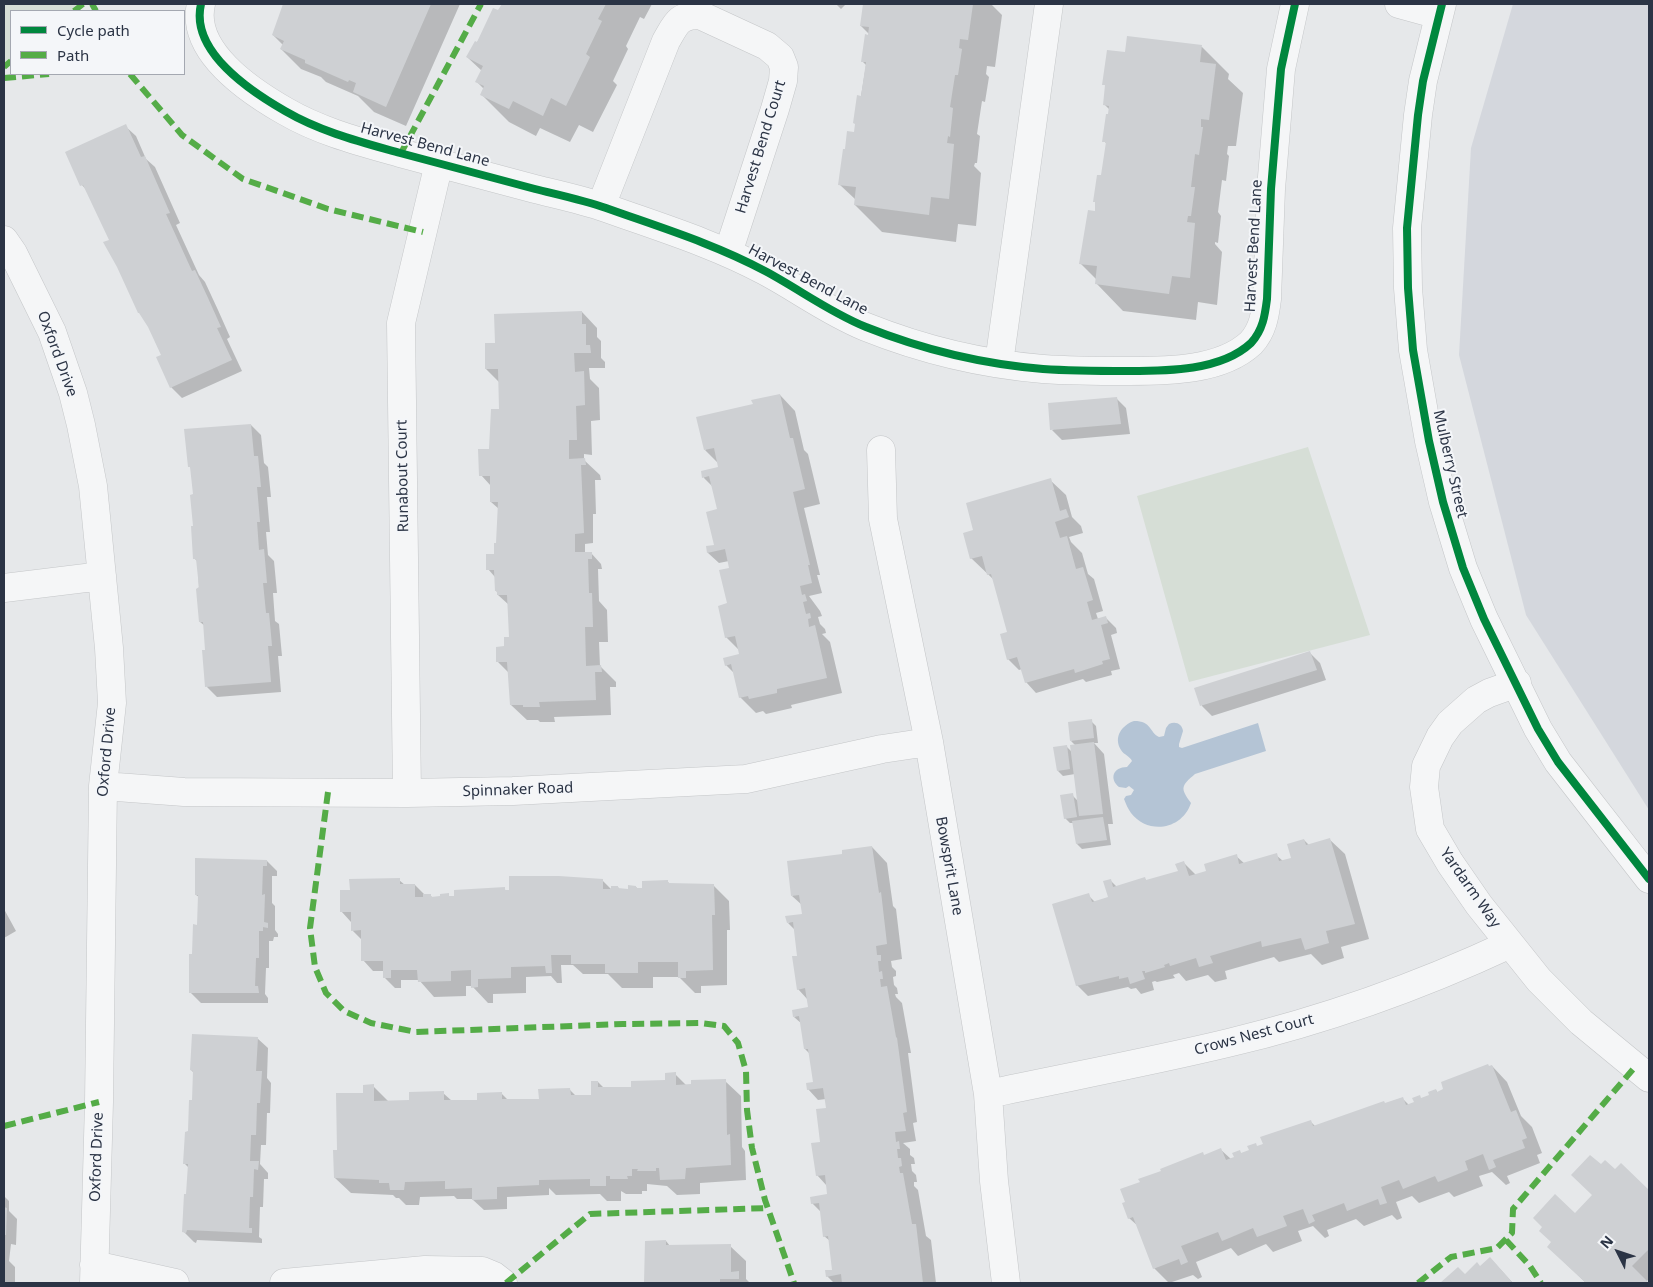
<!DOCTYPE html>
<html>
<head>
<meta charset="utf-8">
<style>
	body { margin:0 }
	#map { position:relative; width:1653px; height:1287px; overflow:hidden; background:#e6e8ea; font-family:"Noto Sans",sans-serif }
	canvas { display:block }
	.frame { position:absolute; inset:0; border:5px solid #2b3445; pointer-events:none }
	.legend { position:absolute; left:10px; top:10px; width:175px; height:65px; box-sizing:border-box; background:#f4f6f9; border:1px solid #a4a8b1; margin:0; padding:6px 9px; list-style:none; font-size:15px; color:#2b3445 }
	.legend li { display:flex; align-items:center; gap:10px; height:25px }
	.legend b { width:25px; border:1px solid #a4a8b1 }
	.north { position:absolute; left:1593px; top:1227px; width:50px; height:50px; -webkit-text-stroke:4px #f4f6f9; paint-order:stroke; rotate:311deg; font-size:14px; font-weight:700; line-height:20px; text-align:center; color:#2b3445 }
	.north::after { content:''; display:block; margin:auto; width:18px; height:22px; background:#2b3445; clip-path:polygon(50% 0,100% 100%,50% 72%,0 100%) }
</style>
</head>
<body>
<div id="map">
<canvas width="1653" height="1287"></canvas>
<div class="frame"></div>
<ul class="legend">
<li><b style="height:6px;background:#00873e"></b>Cycle path</li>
<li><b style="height:6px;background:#54ac47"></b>Path</li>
</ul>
<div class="north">N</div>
</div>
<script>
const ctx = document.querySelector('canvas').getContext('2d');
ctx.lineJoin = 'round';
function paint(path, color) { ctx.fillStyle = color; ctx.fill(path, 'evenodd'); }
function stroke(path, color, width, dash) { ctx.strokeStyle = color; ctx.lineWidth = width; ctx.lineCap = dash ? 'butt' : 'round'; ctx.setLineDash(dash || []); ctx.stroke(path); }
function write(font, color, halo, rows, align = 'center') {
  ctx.font = font + ' "Noto Sans",sans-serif'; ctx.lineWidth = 4; ctx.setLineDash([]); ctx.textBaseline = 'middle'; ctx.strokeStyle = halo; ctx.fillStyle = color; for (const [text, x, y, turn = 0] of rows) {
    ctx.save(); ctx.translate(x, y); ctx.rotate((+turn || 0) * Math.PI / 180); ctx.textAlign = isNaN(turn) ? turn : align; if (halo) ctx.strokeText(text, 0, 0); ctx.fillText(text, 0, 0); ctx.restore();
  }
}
paint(new Path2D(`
	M1513 4H1649V810L1526 615 1459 355 1471 148Z`), '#d4d7dd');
paint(new Path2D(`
	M4 4H80L71 11H11V59L4 65Z
	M1308 447 1370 635 1189 682 1137 496Z`), '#d6ded6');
paint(new Path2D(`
	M1134 721C1152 721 1149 732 1159 737L1164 736 1166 728 1169 724C1176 721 1182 724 1183 731L1179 744V747L1182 748 1258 723 1266 751 1195 774C1181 786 1180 788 1191 803 1182 830 1148 835 1131 813 1128 809 1126 804 1124 799L1126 796 1131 795 1134 790 1129 786 1126 788 1119 787C1109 779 1113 767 1127 767L1132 761C1130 756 1124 755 1121 750 1113 737 1122 725 1134 721Z`), '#b4c4d5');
paint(new Path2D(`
	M284 4H460L406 126 374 112 358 96 326 82 321 77 301 69 281 49 283 45 273 35Z
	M503 4H652L644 19 640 17 626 46 628 49 613 81 617 85 593 132 579 125 570 142 540 128 536 136 509 122 482 95 484 89 477 82 482 71 467 57Z
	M836 4H846L841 9Z
	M864 4H991L1002 15 995 67 987 66 986 74 989 77 985 102 982 101 977 134 980 136 977 163H975L974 166 981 173 976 226 958 224 956 242 882 232 855 205 856 200 839 184 846 151 855 133 866 65 862 61 869 34 861 26Z
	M1128 37 1202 47 1229 74 1228 79 1243 93 1236 146H1228L1227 154 1229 156 1226 181 1222 180 1218 212 1221 216 1218 243 1215 242V244L1222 252 1217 305 1198 302 1196 320 1123 311 1096 283 1097 280 1080 263 1096 212 1107 144 1104 141 1110 110 1104 104 1106 87 1104 84 1126 54Z
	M125 126 136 136 146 159 155 167 180 223 176 225 199 275 205 282 218 310 230 337 227 339 242 371 182 398 171 387 162 356 88 192 82 185Z
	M582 312 597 328V337L601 341V358L605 362V368H589L590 379 599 388 600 420 591 421 592 455 584 454V460L600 475 601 480H595L596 514H593V543L585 544V553H591L601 564 602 569H598L599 601 607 610 608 642H599L600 666 616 682V687H610L611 715 554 717 555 722H540L538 720H527L511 705 509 673 498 662 510 638 509 605 498 595 496 590 495 577 488 569 495 555 498 544 499 509 491 502V486L481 475 491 450 501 410 500 383 486 369 496 344Z
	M780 395 795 411 804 450 808 454 820 504 804 508 820 575H817L822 593 809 596 820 611 822 616 818 617 820 624 825 629 826 633 822 634 830 642 842 693 791 705 792 708 766 714 763 711 756 713 740 697 735 674 726 665 741 655 740 651 726 637 731 569 729 561 719 563 708 553 707 547 715 546 719 510 713 487 704 478 702 472 720 468 718 463 705 450 755 405Z
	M1116 398 1126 408 1130 434 1062 440 1052 430Z
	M251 425 261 435 264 463 268 467 271 497H267L270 532H266L268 555 274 561 277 593H273L275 621 279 624 282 656H278L281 692 217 697 207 687 205 626 200 622 198 562 195 559 194 496 192 469 189 466Z
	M1050 480 1066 495 1072 517 1081 526 1083 533 1069 537 1071 542 1082 553 1088 574 1094 579 1103 611 1096 613 1098 619 1105 617 1116 628 1117 633 1111 635 1120 669 1111 671 1112 675 1086 682 1083 679 1036 693 1026 682 1022 669 1019 670 1008 659 1009 633 993 579 971 558 975 531Z
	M1310 653 1320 663 1326 680 1212 716 1202 706 1196 688Z
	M1091 721 1096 726 1098 743H1094L1104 754 1113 824H1108L1111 845 1082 849 1077 844 1074 823H1070L1065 818 1072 795 1078 801 1075 774 1063 776 1058 771 1066 746 1072 752 1076 746 1071 741Z
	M1329 839 1345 854 1369 939 1341 947 1344 958 1322 965 1311 954 1279 962 1274 957 1225 971 1227 979 1215 982 1208 975 1186 981 1179 973 1173 975 1175 978 1157 982 1155 981 1152 982 1154 990 1141 994 1136 988 1131 989 1128 987 1088 996 1077 985 1088 895 1095 902 1110 898V880L1117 887 1145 879 1147 881 1179 872 1184 863 1196 875 1208 872 1236 856 1245 864 1276 855 1283 861 1293 859 1304 840 1309 845Z
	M872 847 887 863 893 906 896 909 902 959 891 961 892 967 896 971V976L893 977 894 985 897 988 898 994H895L896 997 902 1003 911 1053H908L917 1122 913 1123 916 1141 903 1143 910 1149V1155L914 1158 915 1164H911L912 1171 916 1175 917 1182H914V1186L918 1190 926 1236 931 1240 936 1283H834L827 1276 833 1271 830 1241 824 1236 821 1212 812 1203 829 1195 827 1186 817 1175 827 1109 826 1099 818 1100 808 1089 814 1083 810 1054 805 1049 802 1024 794 1017 809 1009 808 1000 798 989V957L795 930 788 923 803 915 802 905 792 896 843 855Z
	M267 861 277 871V876H272V903L275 906V930L278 934V937H274L273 941H269V968H266L265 994 268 998V1003H201L190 992 199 926V897L196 895Z
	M399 880 405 885H415L425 895H430L433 898 448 895 451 898 504 889 507 891 602 880 612 890 618 887 620 890H629L636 887 638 889 667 881 670 884 714 886 729 901 730 930H727V985L701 986V993H695L679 977H653V988H622L608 974H583L573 965H561L562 983H557L551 976 526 977V993L493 994V1003H488L472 986H466V996L434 997 419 980H401V988H395L385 978V971H373L363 960 362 940 352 930 351 922 341 911 351 891Z
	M4 909 16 931 4 938Z
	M257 1038 268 1048 267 1078 271 1083 270 1113H267L266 1145H261L260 1164 268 1173V1179H264L263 1207H260L259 1237 262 1239V1243L197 1240 196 1243 194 1242 184 1232 189 1168 185 1164 193 1101 194 1073 191 1070Z
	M1492 1066 1507 1082 1521 1116 1532 1127 1542 1153 1537 1155 1540 1163 1507 1176 1510 1183 1506 1185 1492 1172 1479 1176 1483 1186 1454 1197 1449 1192 1419 1203 1412 1196 1396 1202 1402 1218 1397 1220 1392 1215 1364 1226 1356 1219 1327 1230 1329 1236 1325 1238 1313 1226 1298 1231 1302 1241 1273 1252 1266 1244 1238 1256 1231 1248 1196 1262 1202 1277 1198 1279 1193 1275 1169 1283 1154 1268 1138 1226 1129 1218 1205 1156 1221 1150 1231 1159 1236 1157 1239 1151 1242 1154 1258 1147 1310 1121 1316 1127 1402 1098 1409 1105 1431 1096 1436 1090 1438 1093Z
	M675 1074 687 1086 725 1081 741 1096 742 1147 745 1151 746 1180 700 1183V1194L677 1195 667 1186 647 1184V1191H642V1194H626L621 1191V1201H607L600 1194 556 1195 549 1188V1195L507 1197V1209L484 1210 472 1199H457L454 1196 420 1197 419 1205H406L399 1198H396L393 1195 351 1193 335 1178 338 1151 373 1086 389 1102 410 1101 443 1093 452 1101H478L501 1093 508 1100H540L570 1090 577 1097 592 1096 598 1082 604 1088H633L667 1082Z
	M1621 1165 1649 1192V1279L1646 1282 1648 1283H1586L1564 1262 1575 1215 1593 1195 1601 1166 1615 1171Z
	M4 1196 9 1201V1211L17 1219 16 1245 11 1244 9 1261 15 1267V1283H4Z
	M666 1241 670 1246H730L746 1261V1279L750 1283H645L646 1242Z
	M1490 1258 1513 1283H1442L1458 1269 1465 1275 1480 1267Z`), '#0003');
paint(new Path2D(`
	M283 4H431L386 107 353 92 356 83 349 80 348 82 305 63V60L280 49 284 41 272 35Z
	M502 4H606L598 19 602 21 586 54 590 57 566 106 551 98 543 116 513 101 509 109 480 95 484 86 475 82 483 66 466 57 475 41 477 42 493 8 498 10Z
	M863 4H973L968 40 960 39 959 48 962 49 958 75H955L950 107 953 108 950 137 948 136 947 143 954 144 949 199 931 197 929 215 854 205 856 187 838 185 843 149H845L847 131 854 132 855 124 853 123 857 95 861 96 866 62H861L865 34 868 35 869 27 860 26Z
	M1127 36 1202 45 1200 62 1216 64 1209 120 1201 119V127H1203L1199 155 1195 154 1191 187H1195L1191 216H1188L1187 222 1195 223 1190 278 1172 276 1169 294 1095 284 1097 266 1079 264 1088 210 1095 211V202H1093L1097 175H1101L1106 142H1102L1106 114H1108L1109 106 1103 105 1105 85H1102L1107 50 1125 52Z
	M126 124 141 157 145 156 170 213 166 214 192 271 195 270 208 298 221 327 217 328 232 360 170 388 156 357 161 355 148 327 139 313H138L117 267 103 242 109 240 83 185 80 186 65 152Z
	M582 311V324H586V345H590L591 353H574L575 372 584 371 585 405 576 406 577 440H569V459L585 458 586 465H581L584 533 575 534V552H592V559H588L589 593H592L593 627H585L586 666 601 665 602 672H595L596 700 539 702 540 707H523V705H510L507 662H496V647L504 646V637H509L507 595H497V591H495L494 570H486V554H494V543H496L498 502H490V476H479L478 449H489L491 409H499L498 369H485V343H495L494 314Z
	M780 394 790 438H793L805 489 793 492 810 565H808L812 583 800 586 802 595 805 594 807 601 803 602 806 614 810 613 811 618 808 619 809 627 815 625 827 678 777 689V693L749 699 748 696 739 698 731 664 725 666 723 658 739 654 735 636 725 638 718 606 727 603 719 570 729 568 725 549 707 553 706 546 714 545 706 512 717 509 709 476 702 478 701 471 718 467 714 448 704 450 696 417 753 404 751 400Z
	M1117 397 1121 424 1050 430 1048 403Z
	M251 424 254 456H258L261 487H257L260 522H257L259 550 264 549 267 583H263L266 613H269L272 646H268L271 682 205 687 202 650H205L203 622H199L196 589 199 587 196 559H193L191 526H193L190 495 193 494 190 467H188L184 429Z
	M1051 478 1060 511 1066 509 1069 517 1055 522 1060 538 1067 536 1076 569 1083 567 1093 600 1087 602 1092 620 1106 616 1108 623 1101 625 1110 659 1102 661 1103 664 1075 673 1074 669 1025 683 1017 657 1007 660 1000 634 1007 632 991 574 987 575 982 556 970 559 963 533 973 530 966 503Z
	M1310 651 1317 670 1200 706 1194 688Z
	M1092 719 1094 738 1070 741 1068 722Z
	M1094 742 1103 814 1079 816 1070 745Z
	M1067 745 1070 769 1057 771 1053 747Z
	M1073 793 1077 817 1064 819 1060 795Z
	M1103 817 1107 840 1076 844 1072 821Z
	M1330 838 1355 924 1326 931 1329 943 1305 950 1301 938 1262 947 1261 941 1210 956 1213 963 1199 967 1196 958 1170 966 1169 963 1164 965 1165 967 1145 973V971H1142L1145 979 1130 984 1128 977 1119 979V976L1076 986 1052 904 1089 893 1092 902 1108 897 1103 881 1111 879 1113 887 1145 877 1146 880 1178 871 1175 864 1184 861 1189 876 1206 871 1204 864 1237 854 1239 864 1277 853 1279 861 1291 858 1287 844 1304 839 1306 845Z
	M872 846 879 893 881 892 887 944 876 946 877 955H881V961H878L879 972 882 971 883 979H880L881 987 887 986 896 1037 897 1038 907 1112 903 1113 906 1131 895 1132 896 1142 899 1141 900 1149H897L898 1158H901L902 1166 899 1167 900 1173H903L912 1224H916L923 1283H842L841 1274 826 1277 825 1270H832L828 1236 823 1237 819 1203 811 1204 810 1197 827 1194 825 1175 816 1176 811 1143 820 1142 816 1109 826 1108 823 1088 807 1090 806 1083 813 1082 808 1049H804L799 1016 793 1017 792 1010 808 1007 805 988 797 990 792 956H797L793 922 787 923 785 916 802 914 799 895 791 896 787 861 842 854V850Z
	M195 858 267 860V866H263L262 895 265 894 264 922 268 923V928L263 927V931H259V958H256L255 986H258L259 993H189V954H192L193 924 197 925 198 895H195Z
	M509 876H559L603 879V889H611V886H618V888L628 889V885L636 886V888H642V881L668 880V883L714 884 715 915H712L713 970 686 971V978H678V962H638V973H605V964H571V955H551L552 973H546L545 966 511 967V978L478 979V987L471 988V970L451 971V981L418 982 417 970H391V978H383V961H361V930L351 931V912H340V890H350L349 879 400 878V884H415V897H423V894H431V897L440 896V894L449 893V896H454V890L505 887V890H509Z
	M192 1034 258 1037 256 1071H262L260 1103H257L256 1135H251L250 1161H259L258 1170 254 1169 253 1197H250L249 1228H252V1233L187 1230 186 1233 182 1232 184 1194H186L188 1164H183L185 1132 188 1131 189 1100H192L193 1071 190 1070Z
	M1488 1064 1489 1066 1492 1065 1511 1112 1516 1110 1527 1138 1522 1140 1525 1148 1493 1160 1496 1167 1489 1170 1483 1154 1465 1161 1468 1170 1438 1182 1435 1176 1403 1189 1399 1180 1381 1187 1387 1203 1380 1205 1378 1199 1347 1211 1344 1203 1312 1215 1315 1221 1309 1224 1303 1209 1283 1216 1287 1226 1257 1237 1253 1228 1222 1241 1218 1232 1181 1246 1188 1262 1181 1265 1179 1259 1153 1269 1133 1217 1128 1219 1122 1203 1125 1202 1120 1189 1140 1182 1138 1179 1161 1171 1160 1169 1203 1152 1204 1155 1221 1148 1226 1160 1234 1157 1232 1153 1240 1150 1241 1153 1249 1150 1247 1146 1256 1143 1257 1146 1263 1144 1260 1137 1311 1120 1313 1126 1384 1101 1385 1103 1403 1097 1406 1105 1414 1102 1412 1098 1420 1095 1421 1098 1429 1095 1428 1092 1436 1089 1437 1092 1443 1089 1441 1082Z
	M676 1072V1085L691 1084V1080L726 1079 727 1135 730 1134 731 1165 686 1168 685 1179 660 1180 659 1168H656V1171H637L638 1169H632V1176H627L628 1179H610V1176H606V1186H590V1179L539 1180V1185L497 1187V1199L472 1200V1188L445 1189V1181L405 1182 404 1190H390L389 1183H379V1180L334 1178 333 1150H337L336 1093H363V1085L374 1084V1101L409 1100V1092L444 1091V1100H477V1093L502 1092V1099H539L538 1089 570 1088 571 1095H591V1081H598V1087H631V1081L665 1080V1073Z
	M1590 1155 1601 1164 1605 1160 1615 1169 1621 1163 1649 1190V1251L1648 1250 1632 1266 1649 1283H1586L1547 1247 1551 1242 1539 1231 1542 1227 1533 1218 1555 1194 1575 1213 1592 1195 1571 1175Z
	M4 1207 7 1208 6 1235H4Z
	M666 1240V1245L731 1244V1272L739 1271V1279H720V1283H644L645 1241Z
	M1490 1257 1512 1282 1511 1283H1440L1458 1267 1465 1274 1477 1262 1480 1266Z`), '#ced0d3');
const minor = new Path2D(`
	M201 4C190 51 250 91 285 111 321 132 361 142 400 153 445 165 490 177 535 189 559 195 583 200 606 208 659 227 715 244 765 271 799 289 829 312 866 327 921 349 983 364 1043 369 1072 371 1100 371 1129 371 1167 371 1221 371 1251 343 1263 330 1265 315 1267 299L1271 189 1281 69 1295 4
	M1399 4 1439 15
	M1442 4 1423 81 1418 115 1407 228 1408 288 1413 350 1429 441 1443 502 1463 568 1484 619 1538 729 1558 762 1649 879
	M601 206 666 41C676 24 678 15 700 15L767 46 780 57 784 67 783 81 775 109 728 253
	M4 240 13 253 52 332 73 393 81 425 93 486 109 648 112 703 103 786 99 1102 94 1283
	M999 363 1049 4
	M881 450 883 519 929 742 988 1094 994 1181 1006 1283
	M4 588 102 576
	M1517 683 1489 693 1476 700 1450 723 1440 737 1426 766 1424 787 1430 829 1450 863 1479 905 1539 980 1581 1022 1649 1078
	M103 786 184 792 407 793 513 791 746 779 882 749 929 742
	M407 793 401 323 439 163
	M988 1094C1068 1077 1149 1062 1228 1043 1325 1020 1420 986 1510 944
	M94 1265 175 1283
	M284 1283 425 1270 482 1271 494 1276 503 1283`);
stroke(minor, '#c4c6c8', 29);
stroke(minor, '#f5f6f7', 28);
stroke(new Path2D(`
	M92 4 96 11
	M74 11 83 4
	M4 67 11 61
	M130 74 182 135 243 179 328 209 423 232
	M4 78 49 74
	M401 153 481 4
	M328 792 310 928 315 967 326 993 344 1011 371 1023 416 1032 623 1024 701 1023 724 1026 738 1043 746 1071 747 1110 752 1148 765 1200 794 1283
	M4 1126 99 1102
	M1506 1240 1530 1266 1541 1283
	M506 1283 590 1214 768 1208
	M1418 1283 1451 1257 1497 1248 1512 1233 1513 1209 1635 1067`), '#54ac47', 6, [12, 6]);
stroke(new Path2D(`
	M201 4C190 51 250 91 285 111 321 132 361 142 400 153 445 165 490 177 535 189 559 195 583 200 606 208 659 227 715 244 765 271 799 289 829 312 866 327 921 349 983 364 1043 369 1072 371 1100 371 1129 371 1167 371 1221 371 1251 343 1263 330 1265 315 1267 299L1271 189 1281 69 1295 4
	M1442 4 1423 81 1418 115 1407 228 1408 288 1413 350 1429 441 1443 502 1463 568 1484 619 1538 729 1558 762 1649 879`), '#00873e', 8);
write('15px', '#2b3445', '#f4f6f9', [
	["Harvest Bend Lane",425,145,15],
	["Harvest Bend Court",761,147,-73],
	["Harvest Bend Lane",1254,246,-87],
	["Harvest Bend Lane",808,280,28],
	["Oxford Drive",57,354,70],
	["Mulberry Street",1450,464,77],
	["Runabout Court",403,476,-91],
	["Oxford Drive",107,752,-85],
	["Spinnaker Road",518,790,-2],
	["Bowsprit Lane",949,866,80],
	["Yardarm Way",1470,888,55],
	["Crows Nest Court",1254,1035,-15],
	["Oxford Drive",97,1157,-88]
]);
</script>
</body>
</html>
